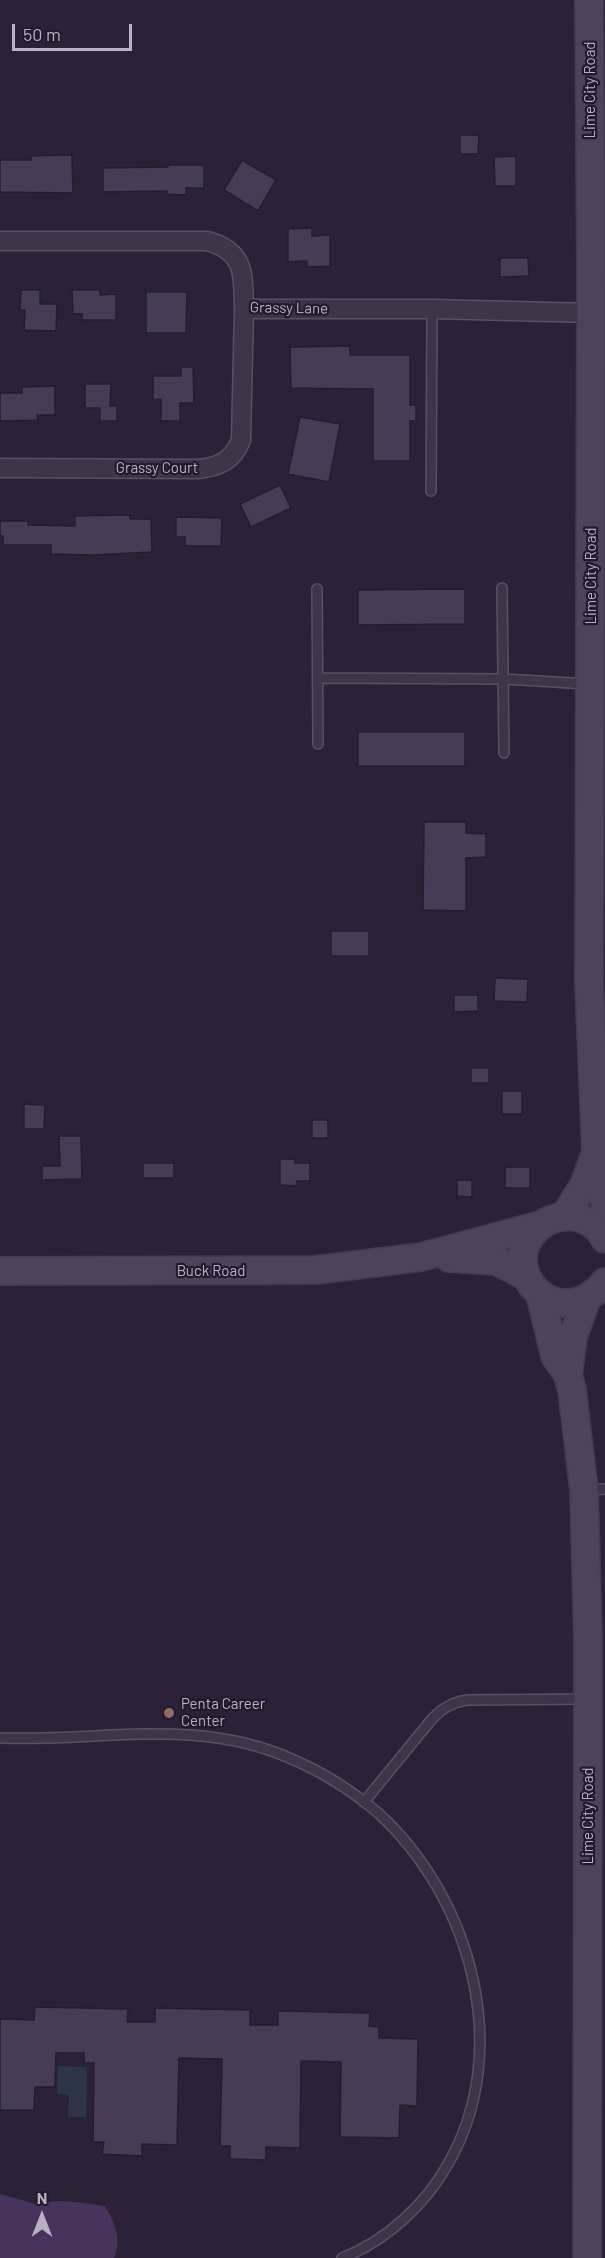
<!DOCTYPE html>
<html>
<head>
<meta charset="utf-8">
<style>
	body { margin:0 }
	#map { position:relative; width:605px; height:2258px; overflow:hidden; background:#2b2238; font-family:Barlow,sans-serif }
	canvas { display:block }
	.north { position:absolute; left:12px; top:2186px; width:60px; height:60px; -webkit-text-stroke:4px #231b2d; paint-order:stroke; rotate:0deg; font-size:16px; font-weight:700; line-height:24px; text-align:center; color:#bab0c4 }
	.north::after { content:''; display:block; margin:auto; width:21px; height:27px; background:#bab0c4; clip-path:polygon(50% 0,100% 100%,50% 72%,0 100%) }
	.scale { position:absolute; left:12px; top:24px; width:120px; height:27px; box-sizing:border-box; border:3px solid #bab0c4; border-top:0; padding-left:8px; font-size:18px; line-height:21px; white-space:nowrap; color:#bab0c4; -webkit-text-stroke:4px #231b2d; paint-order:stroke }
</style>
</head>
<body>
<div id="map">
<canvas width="605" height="2258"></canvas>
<div class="north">N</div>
<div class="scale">50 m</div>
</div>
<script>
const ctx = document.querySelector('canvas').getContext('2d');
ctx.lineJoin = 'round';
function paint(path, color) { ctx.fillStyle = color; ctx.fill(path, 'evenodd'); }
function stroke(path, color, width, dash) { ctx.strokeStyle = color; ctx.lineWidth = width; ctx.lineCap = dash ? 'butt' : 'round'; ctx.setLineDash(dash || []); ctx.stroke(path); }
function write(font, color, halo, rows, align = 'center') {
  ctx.font = font + ' Barlow,sans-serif'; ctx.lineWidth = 4.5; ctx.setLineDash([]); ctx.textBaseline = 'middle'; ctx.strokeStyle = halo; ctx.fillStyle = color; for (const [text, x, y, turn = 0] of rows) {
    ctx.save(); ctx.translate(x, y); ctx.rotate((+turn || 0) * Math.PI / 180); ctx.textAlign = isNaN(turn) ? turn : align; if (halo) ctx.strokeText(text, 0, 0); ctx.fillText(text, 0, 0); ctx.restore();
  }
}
paint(new Path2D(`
	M58 2066 87 2067 86 2117H68L69 2095 57 2094Z`), '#2f3548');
paint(new Path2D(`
	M0 2194 36 2204 56 2201 76 2202 105 2206C115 2224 122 2238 114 2258H0Z`), '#46345c');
const building = new Path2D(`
	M460 135H479L478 154H460Z
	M72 155 73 193 0 192V160H31V156Z
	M516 156V186H495L494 157Z
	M242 160 276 180 258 211 224 190Z
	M168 165H204V188H186V195L167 194V191L103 192V168L168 167Z
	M312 228V236L330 235V266L307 267V261L288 262V229Z
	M500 258H528L529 276 500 277Z
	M21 290H40V304H57L56 331 24 330 25 310H20Z
	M72 290H100V295L116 294V320H82V314H73Z
	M146 292H187L186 333H146Z
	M350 346V355H410V405H416V421H410V461H373V389L291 388 290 347Z
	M181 367H193L194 403H180V421H161V399L153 400V376H181Z
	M85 384H111L110 406H117V421H100V408H85Z
	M55 386V415H37L38 420 0 421V393H22V387Z
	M300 417 340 424 329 482 288 474Z
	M280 485 291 508 251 527 240 504Z
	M130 515V519H151L152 552 92 555 51 554V545H3V536H0V521H28V525L75 526V516Z
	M176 517 222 518 221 546H185V537H176Z
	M465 589V624L358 625V590Z
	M358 732H465V766H358Z
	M424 822H466V833L486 834V857L466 858V911L423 910Z
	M331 931H369V956H331Z
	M495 978 528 979 527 1002 494 1001Z
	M454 995H478V1011L454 1012Z
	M471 1068H489V1083H471Z
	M502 1091H522V1114H502Z
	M24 1104 45 1105 44 1129H24Z
	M312 1120H328V1138H312Z
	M59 1136H81L82 1179 42 1180V1166H60Z
	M280 1159H295V1163H310V1181H297L296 1186 280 1185Z
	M143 1163H174V1178H143Z
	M505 1167H530V1188H505Z
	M457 1180H472V1197L457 1196Z
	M35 2007 128 2009 127 2022H155V2008L250 2010V2025H278V2011L370 2013 369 2026 379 2027V2038L418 2039 417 2106 400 2105 399 2138 340 2137 341 2062 301 2061 300 2148 266 2147V2160L230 2159V2146H220L222 2059 179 2058 177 2145 142 2144V2156L102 2154 104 2142H93L94 2063H84V2053H56L55 2087H35L34 2110H0V2019L34 2020Z`);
paint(building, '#463c55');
stroke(building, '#251d2f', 1.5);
const lane = new Path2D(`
	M431 491 432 309
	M502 588 504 753
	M317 589 318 744
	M318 678 504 679 588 684
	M587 1490 605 1489
	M0 1738C101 1742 198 1716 294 1760 324 1773 352 1791 377 1812 471 1897 514 2050 448 2164 425 2205 386 2241 342 2258
	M364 1802 432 1719C443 1708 452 1702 468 1700L586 1699`);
const street = new Path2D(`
	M0 241H207C246 251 243 276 244 309H432L591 313
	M0 468 198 469C218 467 233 461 241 440L244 309`);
const secondary = new Path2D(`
	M589 0 591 274 589 983 596 1152 604 1178 605 1203
	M564 1217 584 1185 596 1152
	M605 1239C598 1225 582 1216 567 1216 555 1217 545 1221 537 1229 494 1269 559 1338 605 1282
	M449 1258 497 1261 527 1277
	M0 1271 316 1270 421 1257 541 1225
	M540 1294 555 1356 568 1375 572 1390 584 1490 588 1641 587 2258
	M568 1375 573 1337 587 1298`);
stroke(lane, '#595063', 12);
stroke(street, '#595063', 21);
stroke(secondary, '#443c4e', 30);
stroke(lane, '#3e3548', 9);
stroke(street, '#3e3548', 18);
stroke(secondary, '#4f435b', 27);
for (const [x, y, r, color] of [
	[169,1713,6,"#8d6e63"]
]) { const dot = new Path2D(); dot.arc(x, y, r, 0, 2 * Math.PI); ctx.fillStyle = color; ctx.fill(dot); stroke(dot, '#231b2d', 2); }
write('15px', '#bab0c4', '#231b2d', [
	["Lime City Road",590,90,-90],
	["Grassy Lane",289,308,1],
	["Grassy Court",157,468],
	["Lime City Road",591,576,-90],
	["Buck Road",211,1271],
	["Lime City Road",588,1816,-90]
]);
write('15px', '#bab0c4', '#231b2d', [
	["Penta Career",181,1704],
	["Center",181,1721]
], 'left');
</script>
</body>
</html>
